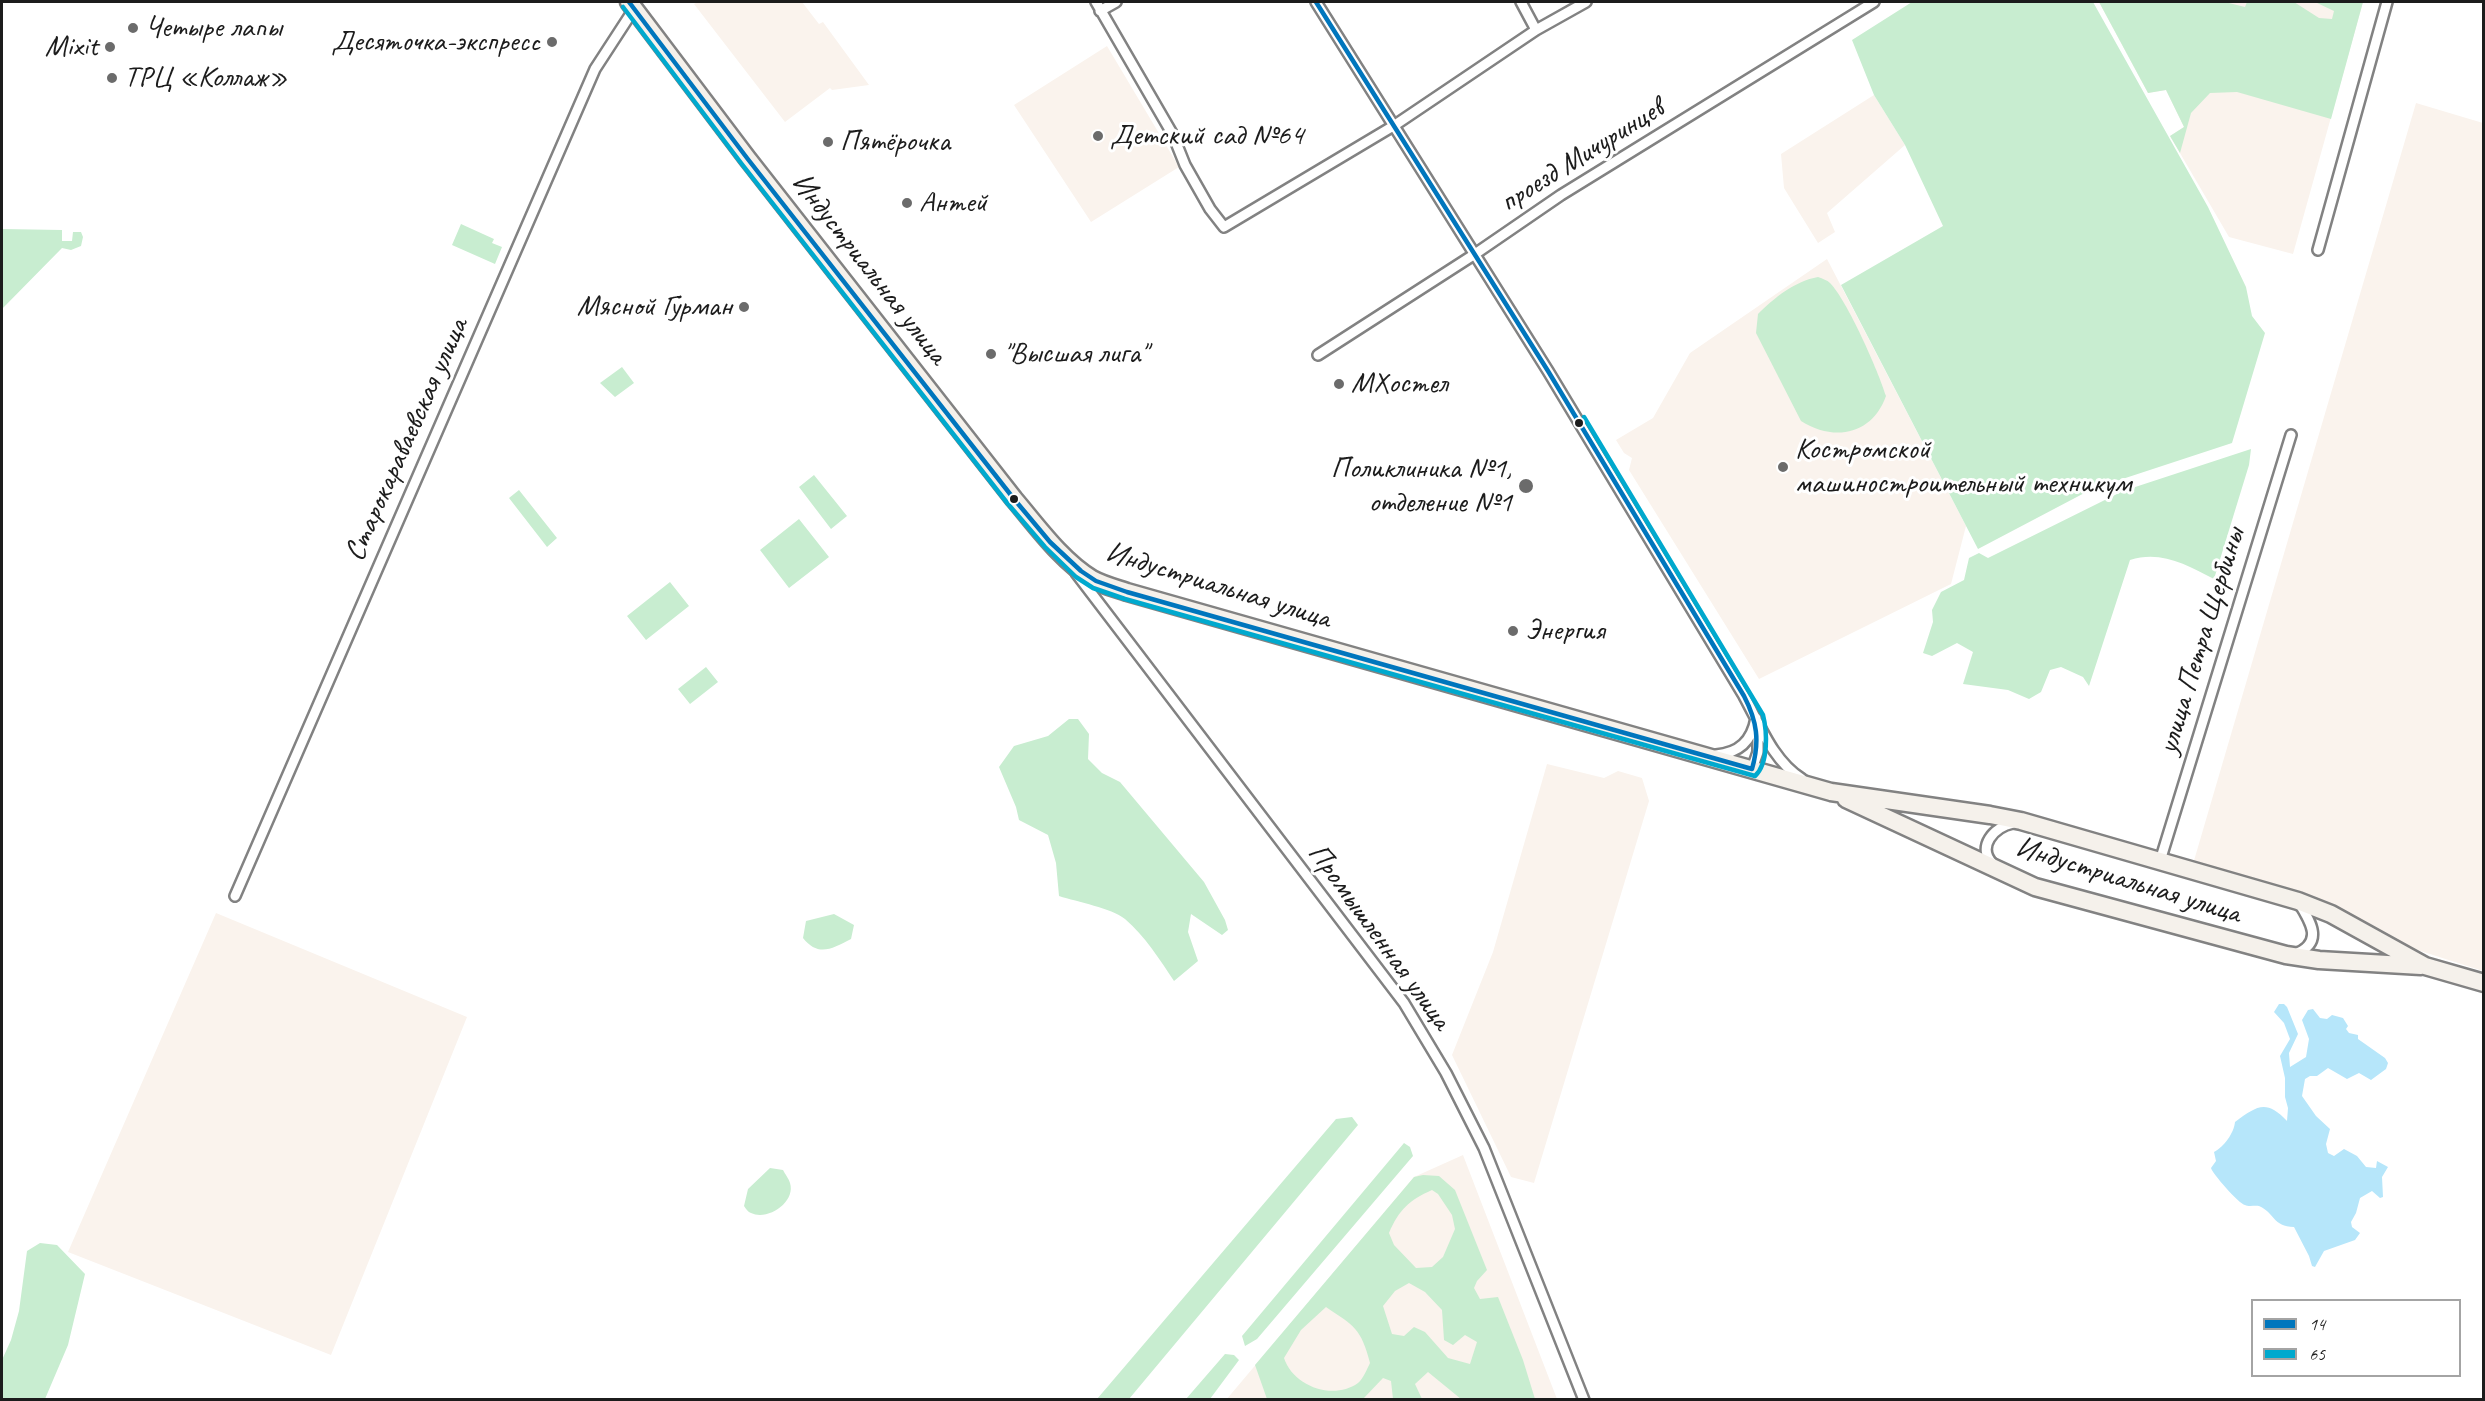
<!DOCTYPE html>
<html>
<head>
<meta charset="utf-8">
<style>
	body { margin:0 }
	#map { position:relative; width:2485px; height:1401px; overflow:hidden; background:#fff; font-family:Caveat,sans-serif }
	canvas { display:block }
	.frame { position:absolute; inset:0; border:3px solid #1c1c1c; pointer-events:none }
	.legend { position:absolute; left:2251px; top:1299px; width:210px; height:78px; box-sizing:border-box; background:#fff; border:2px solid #a4a4a4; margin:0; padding:8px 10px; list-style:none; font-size:18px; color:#1c1c1c }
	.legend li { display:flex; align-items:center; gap:12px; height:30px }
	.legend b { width:30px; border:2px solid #a4a4a4 }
</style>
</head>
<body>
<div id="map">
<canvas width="2485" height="1401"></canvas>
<div class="frame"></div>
<ul class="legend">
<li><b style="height:8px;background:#0076bd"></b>14</li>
<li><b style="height:8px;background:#00a9ce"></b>65</li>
</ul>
</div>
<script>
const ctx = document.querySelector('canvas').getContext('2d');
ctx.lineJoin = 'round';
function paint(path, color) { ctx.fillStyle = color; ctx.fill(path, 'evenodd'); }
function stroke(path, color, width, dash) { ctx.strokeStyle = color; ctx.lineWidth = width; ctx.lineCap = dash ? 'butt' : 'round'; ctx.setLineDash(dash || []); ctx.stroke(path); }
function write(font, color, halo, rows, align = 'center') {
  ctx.font = font + ' Caveat,sans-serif'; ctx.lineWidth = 6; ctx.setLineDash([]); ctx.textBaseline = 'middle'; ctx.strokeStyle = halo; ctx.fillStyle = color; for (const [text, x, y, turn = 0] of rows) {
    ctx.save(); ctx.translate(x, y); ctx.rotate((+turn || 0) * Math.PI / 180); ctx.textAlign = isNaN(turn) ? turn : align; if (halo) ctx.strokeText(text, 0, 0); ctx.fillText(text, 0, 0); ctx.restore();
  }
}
paint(new Path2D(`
	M698 2H802L819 24 823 22 869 85 832 90 830 88 785 122 694 4Z
	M2099 2H2363L2293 254 2229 237 2170 136 2184 127 2166 90 2148 93Z
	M1107 46 1179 167 1091 222 1014 105Z
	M1874 95 1905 145 1827 213 1835 232 1818 243 1784 188 1781 154Z
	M2416 103 2483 123V971L2408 947 2330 907 2193 864Z
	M1827 259 1966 526 1951 584 1759 679 1629 470 1632 458 1624 453 1616 440 1653 418 1690 353Z
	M1547 764 1604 778 1618 771 1642 778 1649 801 1534 1183 1511 1177 1452 1055 1493 952Z
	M216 913 467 1017 331 1355 68 1252Z
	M1463 1155 1557 1399 1226 1400 1414 1177Z`), '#faf3ed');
paint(new Path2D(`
	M1912 2H2093L2208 207 2246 287 2252 316 2265 333 2232 443 2092 489 1978 549 1841 285 1943 226 1905 145 1874 95 1852 40Z
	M2099 2H2225L2245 7 2247 2H2294L2319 18 2332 19 2334 11 2315 2H2363L2331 119 2237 92 2210 93 2191 113 2180 153 2170 136 2184 127 2166 90 2148 93Z
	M461 224 494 239 492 243 502 247 495 264 452 245Z
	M2 229 62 230V241H72L73 232H81L83 237 81 246 71 250 62 248 2 309Z
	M1818 277C1823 279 1827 280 1830 283 1847 300 1879 372 1886 396 1872 435 1834 442 1801 421L1756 333 1758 314C1774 298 1795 281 1818 277Z
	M622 367 634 383 615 397 600 383Z
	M2251 449 2249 465 2214 579C2187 565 2161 550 2130 560L2089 686 2083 677 2061 667 2050 670 2041 692 2029 699 2008 690 1963 684 1973 652 1957 643 1932 656 1923 653 1933 622 1932 610 1941 592 1964 580 1969 558 1979 553 1988 558 2123 491Z
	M814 475 847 516 831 529 799 487Z
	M519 490 557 538 547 547 509 498Z
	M799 519 829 557 789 588 760 550Z
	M670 582 689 606 646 640 627 616Z
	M706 667 718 682 690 704 678 689Z
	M1069 719H1078L1089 734 1088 759 1102 773 1120 782 1204 882 1225 920 1228 930 1222 935 1191 914 1188 932 1198 961 1174 981C1160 960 1145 936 1125 919 1111 908 1078 902 1059 896L1056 863 1048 835 1019 820 1016 807 999 767 1014 746 1048 736Z
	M834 914 854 925 851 939C832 949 818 957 803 938L806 921Z
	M1352 1117 1358 1125 1129 1399H1097L1336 1119Z
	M1404 1143 1410 1147 1413 1156 1257 1339 1245 1346 1242 1336Z
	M770 1168 783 1170C785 1174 789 1179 790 1183 796 1202 768 1221 751 1213 748 1212 746 1209 744 1206L748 1189Z
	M1423 1175 1439 1176 1455 1190 1487 1270 1477 1281 1474 1288 1480 1299 1498 1297 1523 1360 1535 1399H1461L1428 1372 1415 1384 1422 1399H1393L1391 1381 1383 1378 1363 1399H1267L1255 1365 1414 1177ZM1432 1190 1438 1194 1452 1215 1455 1229 1443 1257 1432 1267 1416 1268 1394 1245 1389 1233C1399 1210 1409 1200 1432 1190ZM1409 1283 1425 1292 1442 1310 1444 1340 1453 1345 1465 1335 1477 1342 1470 1364 1448 1358 1425 1332 1414 1327 1404 1336 1392 1334 1383 1306 1395 1291ZM1326 1307C1354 1326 1361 1328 1370 1363 1367 1369 1363 1379 1358 1383 1333 1401 1293 1386 1284 1358L1301 1330Z
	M40 1243 57 1245 85 1274 68 1345 45 1399H2V1360L11 1340 19 1311 27 1251Z
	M1225 1354 1234 1355 1239 1360 1210 1399H1186Z`), '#c8edd0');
paint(new Path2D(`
	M2279 1004H2284L2287 1007 2298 1034 2289 1053 2290 1067 2306 1057 2309 1039 2302 1020 2308 1010 2313 1009 2320 1018 2327 1019 2332 1015 2343 1018 2348 1026 2346 1029 2349 1033 2358 1035V1039L2385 1058 2388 1063 2386 1069 2371 1080 2359 1073 2347 1079 2328 1068 2317 1076H2310L2305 1079 2302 1096 2316 1116 2330 1129 2326 1144 2328 1153 2334 1156 2344 1149 2357 1156 2366 1167 2376 1168 2377 1161 2388 1167 2382 1177 2383 1197 2380 1198 2372 1191 2360 1198 2356 1213 2351 1222 2352 1227 2360 1233 2355 1240 2324 1251 2315 1267 2312 1266 2309 1256 2294 1227C2273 1227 2274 1212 2259 1206 2255 1205 2249 1207 2245 1205 2239 1204 2212 1173 2211 1168L2216 1161 2214 1152C2224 1147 2234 1133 2235 1122 2257 1106 2266 1099 2287 1121L2288 1108 2285 1097V1078L2280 1056 2290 1039 2284 1023 2274 1012Z`), '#b6e6fa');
const street = new Path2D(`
	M1096 2 1173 135 1185 165 1210 209 1224 227 1395 125 1536 30 1586 2
	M1316 2 1548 371 1744 696C1760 725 1773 761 1802 779
	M1521 2 1536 30
	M1100 11 1116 2
	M2318 250 2387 2
	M1318 355 1475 254 1561 195 1874 2
	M1076 573 1404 1003 1446 1073 1484 1148 1584 1400
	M1716 755C1739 753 1752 741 1756 718
	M1752 769 1758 752V727
	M2160 861 2291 435
	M1993 864C1976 847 1994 827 2013 823
	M235 896 595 69 634 9
	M2295 954C2324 943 2311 922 2299 903`);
const highway = new Path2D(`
	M629 2 747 158 1014 499C1037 526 1061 560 1092 579 1103 585 1115 588 1127 592L1831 792 1990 815 2021 821 2298 901 2331 914 2425 966 2484 983
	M1846 799 2035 887 2286 955 2319 960 2421 966`);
stroke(street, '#828282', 14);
stroke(highway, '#828282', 21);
stroke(street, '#fff', 9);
stroke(highway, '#f5f1eb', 16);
stroke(new Path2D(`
	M629 2 747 158 1014 499 1050 542 1081 571 1096 581 1127 592 1752 769C1760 741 1757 721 1744 696L1548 371 1316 2`), '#0076bd', 4.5);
stroke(new Path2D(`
	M623 7 741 163 1008 504 1045 547 1076 577 1093 588 1125 599 1755 776C1769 763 1767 731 1763 715L1584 417`), '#00a9ce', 4.5);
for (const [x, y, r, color] of [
	[133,28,6,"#6b6b6b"],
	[552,42,6,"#6b6b6b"],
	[110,47,6,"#6b6b6b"],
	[112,78,6,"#6b6b6b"],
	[1098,136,6,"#6b6b6b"],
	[828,142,6,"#6b6b6b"],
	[907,203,6,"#6b6b6b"],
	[744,307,6,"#6b6b6b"],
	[991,354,6,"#6b6b6b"],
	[1339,384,6,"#6b6b6b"],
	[1579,423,5,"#1c1c1c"],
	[1783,467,6,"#6b6b6b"],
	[1526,486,8,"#6b6b6b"],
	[1014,499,5,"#1c1c1c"],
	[1513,631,6,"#6b6b6b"]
]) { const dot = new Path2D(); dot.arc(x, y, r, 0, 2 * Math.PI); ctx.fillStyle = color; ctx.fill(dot); stroke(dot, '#fff', 2); }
write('30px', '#1c1c1c', '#fff', [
	["Четыре лапы",145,28],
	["Десяточка-экспресс",540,42,"right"],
	["Mixit",98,47,"right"],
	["ТРЦ «Коллаж»",124,78],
	["Детский сад №64",1110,136],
	["Пятёрочка",840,142],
	["Антей",919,203],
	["Мясной Гурман",732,307,"right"],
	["\"Высшая лига\"",1003,354],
	["МХостел",1351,384],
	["Костромской",1795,450],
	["машиностроительный техникум",1795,484],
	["Поликлиника №1,",1512,469,"right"],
	["отделение №1",1512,503,"right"],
	["Энергия",1525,631]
], 'left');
write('30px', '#1c1c1c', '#fff', [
	["проезд Мичуринцев",1582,156,-32],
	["Индустриальная улица",869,269,52],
	["Старокараваевская улица",407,440,-66],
	["Индустриальная улица",1218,586,17],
	["улица Петра Щербины",2202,641,-73],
	["Индустриальная улица",2128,881,17],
	["Промышленная улица",1379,937,54]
]);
</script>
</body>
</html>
